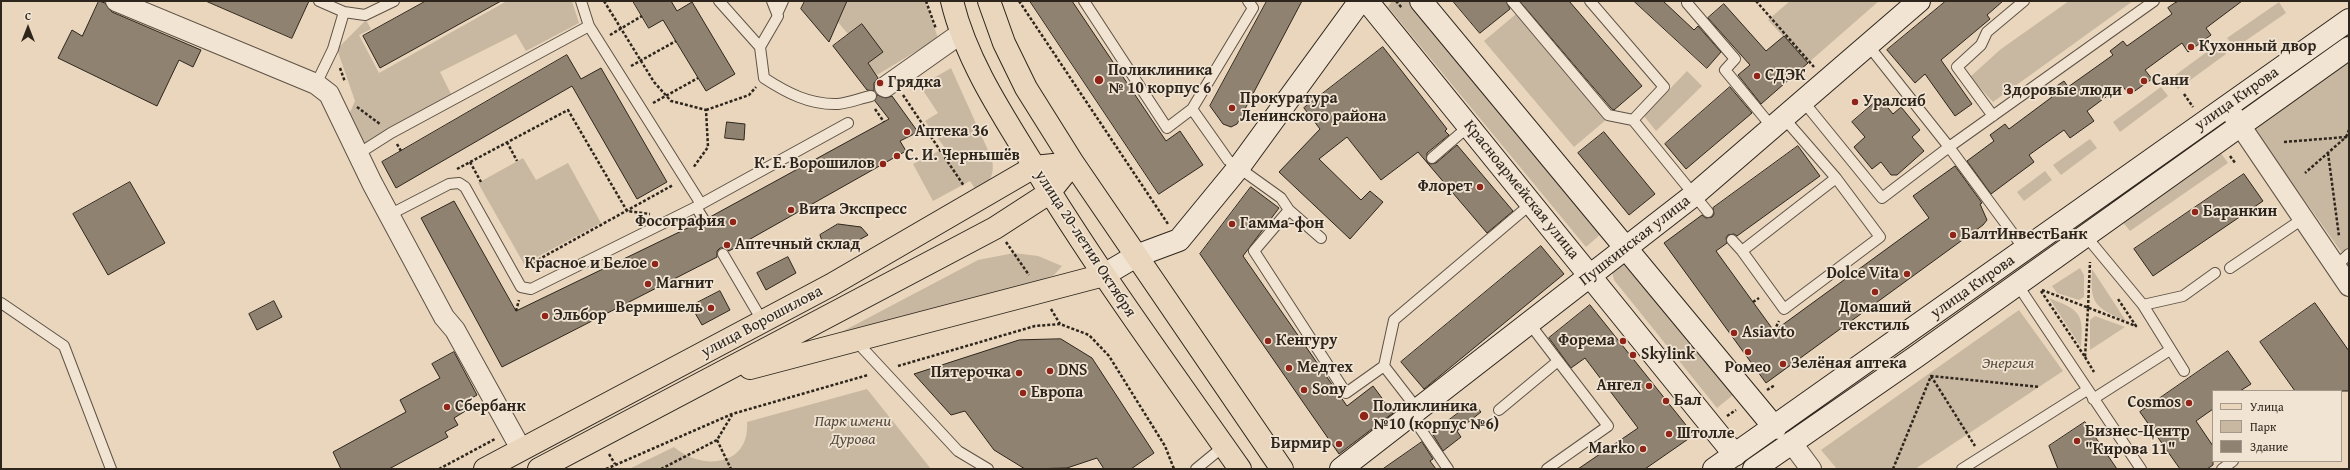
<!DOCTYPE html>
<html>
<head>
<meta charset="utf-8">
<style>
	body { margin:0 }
	#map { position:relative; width:2350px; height:470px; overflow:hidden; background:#e9d6bc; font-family:"Gentium Book Plus",serif }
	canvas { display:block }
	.frame { position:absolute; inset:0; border:2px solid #2e261d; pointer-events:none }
	.legend { position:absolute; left:2212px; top:390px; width:130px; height:72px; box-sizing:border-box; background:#f1e4d3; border:1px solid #a3988a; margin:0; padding:5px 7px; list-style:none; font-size:12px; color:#2e261d }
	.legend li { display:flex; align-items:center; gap:8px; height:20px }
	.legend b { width:20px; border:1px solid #a3988a }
	.north { position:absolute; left:8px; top:8px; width:40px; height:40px; -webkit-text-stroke:3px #f1e4d3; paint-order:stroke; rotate:0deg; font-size:11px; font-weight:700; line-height:16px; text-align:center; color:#2e261d }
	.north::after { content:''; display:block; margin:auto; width:14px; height:18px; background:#2e261d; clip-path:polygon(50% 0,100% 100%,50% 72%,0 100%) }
</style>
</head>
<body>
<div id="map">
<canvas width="2350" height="470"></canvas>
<div class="frame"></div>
<ul class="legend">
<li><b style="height:5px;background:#e9d6bc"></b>Улица</li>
<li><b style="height:11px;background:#c9b8a1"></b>Парк</li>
<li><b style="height:11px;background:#8f8270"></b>Здание</li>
</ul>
<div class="north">С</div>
</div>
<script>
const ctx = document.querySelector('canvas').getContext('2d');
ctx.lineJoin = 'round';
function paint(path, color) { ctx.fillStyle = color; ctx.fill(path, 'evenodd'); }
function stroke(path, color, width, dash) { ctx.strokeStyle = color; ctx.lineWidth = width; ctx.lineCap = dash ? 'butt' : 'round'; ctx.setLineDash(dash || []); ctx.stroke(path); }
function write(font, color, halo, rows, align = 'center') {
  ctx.font = font + ' "Gentium Book Plus",serif'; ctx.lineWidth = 3.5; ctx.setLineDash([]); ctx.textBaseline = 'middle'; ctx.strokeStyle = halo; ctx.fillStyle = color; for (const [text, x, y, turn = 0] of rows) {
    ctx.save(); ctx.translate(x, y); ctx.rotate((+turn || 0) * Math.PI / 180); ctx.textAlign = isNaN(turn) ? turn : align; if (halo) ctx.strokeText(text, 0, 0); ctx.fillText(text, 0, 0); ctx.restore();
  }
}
paint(new Path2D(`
	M507 1H572L579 23 526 51 516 34 440 72 452 96 360 148 347 119 355 101 337 49 366 20 371 29 359 35 379 73Z
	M847 1H925L938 38 877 75 868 63 883 52 861 25 848 34 838 22Z
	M1392 1H1411L1602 233 1586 247 1388 7Z
	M1790 1H1879L1808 63 1768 20Z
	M2069 1H2133L1993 102 1970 77 2001 49Z
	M2279 2 2286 13 2235 48 2227 38Z
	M1516 14 1607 119 1574 147 1484 41Z
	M2219 43 2226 54 2178 89 2170 79Z
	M2349 62V263L2255 130 2261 121Z
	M951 68 992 159C995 175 990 182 978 193L970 181 933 201 913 164 945 148 925 121 938 113 920 86Z
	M1687 71 1702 86 1656 131 1644 116Z
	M2161 87 2168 96 2120 132 2113 122Z
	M2090 139 2097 148 2061 175 2053 165Z
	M2220 152 2228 163 2130 231 2122 221Z
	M523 158 536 180 568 163 601 223 524 264 478 183Z
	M2045 171 2052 180 2024 201 2017 192Z
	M1014 253 1038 256 1062 266 1054 275 1034 283 975 297 832 337 978 260Z
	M1623 261 1738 391 1717 408 1614 280 1612 271Z
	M2080 268 2084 275V297L2079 300 2057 293 2052 286Z
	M2092 269 2126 321C2094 307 2090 304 2092 269Z
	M2049 298C2080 310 2084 313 2081 347Z
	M2019 310 2063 371 1915 469H1837L1821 450Z
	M2095 316 2125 327 2090 350V320Z
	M867 389 931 469H629L674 447C700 470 750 468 747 422Z`), '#c9b8a1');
const building = new Path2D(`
	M99 1 105 3 112 12 201 50 193 67 179 60 157 106 58 58 72 30 82 36Z
	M206 1H309L292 38Z
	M426 1H501L380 68 363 36Z
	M633 1H671L677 11 692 2 735 74 706 91 663 20 649 28Z
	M805 1H847L829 42 801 9Z
	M1030 1H1072L1166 141 1180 131 1203 165 1159 194Z
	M1267 1H1302L1237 124 1231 127 1223 124 1210 106Z
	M1453 1H1506L1510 9 1480 33Z
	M1520 1H1569L1642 86 1614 110 1612 109Z
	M1634 1H1663L1694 30 1698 26 1721 52 1707 68Z
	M1946 1H2003L1987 15 1990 19 1941 60 1972 104 1955 116 1925 74 1915 83 1887 50Z
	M2178 1H2242L2206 28 2211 35 2188 52 2182 43 2145 70 2152 79 2129 95 2122 85 2087 111 2094 121 2070 138 2064 130 2029 155 2034 162 1991 194 1967 161 1994 141 1990 135 2005 124 2009 129 2052 97 2048 92 2064 81 2068 87 2113 55 2110 51 2123 41 2127 46 2172 14 2168 8Z
	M1724 4 1766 51 1784 36 1808 63 1761 104 1738 75 1750 65 1708 18Z
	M862 24 883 52 868 63 878 78 874 83V91L867 90 833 46Z
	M1383 47 1447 129 1445 131 1449 135 1427 153V162L1430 164 1436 163 1457 145 1513 211 1487 233 1418 152 1381 180 1347 137 1319 159 1361 200 1370 191 1383 202 1350 239 1279 172 1320 129 1304 108Z
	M567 55 581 79 601 68 667 182 637 199 572 86 396 188 382 162Z
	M1730 87 1752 113 1686 169 1665 144Z
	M877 95 886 98 892 96 918 132 900 141 906 151 729 251 726 248H720L717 251V257L502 367 421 218 454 201 516 311 698 223 701 226H707L710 223V217L889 119 875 101Z
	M1880 98 1893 114 1901 107 1920 130 1912 137 1924 151 1897 175H1891L1881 162 1872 169 1854 147 1865 137 1852 122Z
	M727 122 745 124 744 140 725 138Z
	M1604 132 1655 194 1629 215 1578 153Z
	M1798 146 1820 176 1737 236 1734 234 1728 235 1726 238 1727 243 1716 251 1774 331 1929 218 1913 196 1955 166 1982 203 1980 204 1987 220 1983 225 1766 383 1664 243 1702 215 1706 218 1712 217 1714 214 1713 208Z
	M2244 174 2263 201 2153 276 2134 249Z
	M130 182 165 243 108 275 73 214Z
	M1251 187 1279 208 1243 256 1347 406 1373 386 1393 413 1339 454 1200 254Z
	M838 224 861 227 868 235 848 246 823 244 820 235Z
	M1541 246 1564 274 1424 389 1401 362Z
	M788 257 796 273 766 290 757 273Z
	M720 291 730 310 702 325 691 306Z
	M274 301 282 317 257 330 249 314Z
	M2315 303 2349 351V391H2295L2260 342Z
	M1590 305 1694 435 1645 469H1578L1638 428 1585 358 1571 368 1549 338Z
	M1061 339 1092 358 1154 453 1131 469H1104L1097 458 1067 468 1025 469 994 450 965 411 951 415 914 374 1019 340Z
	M2228 351 2251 384 2240 391H2213V409L2196 421 2213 446V465L2207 469H2180L2140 412Z
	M454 352 477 395 463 403 467 410 454 418 458 425 445 432 448 437 389 469H341L333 452 406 412 400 400 440 378 432 364Z
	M1473 402 1481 412 1457 431 1461 437 1443 451 1432 433Z
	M2085 422 2117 469H2058L2049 446Z
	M1422 442 1433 459 1430 461 1436 469H1383Z`);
paint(building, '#8f8270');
stroke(building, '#2e261d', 1);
const lane = new Path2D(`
	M319 1 344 12
	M581 1 589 26 701 204 696 207 704 220
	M719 1 760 47 764 78C787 93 810 105 838 104 849 103 861 98 871 96
	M1084 1 1167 128 1192 109 1253 8 1248 1
	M1512 1 1608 115 1633 120 1708 212
	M1590 1 1664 87 1633 120
	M1687 3 1735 59 1725 70 1772 127
	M777 14 783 1
	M760 47 778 16 772 1
	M316 84 333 49 344 12 365 15 394 1
	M1803 101 1882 198 1949 147 1868 45
	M1192 109 1228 160 1281 198 1289 210 1254 251 1346 393 1384 366 1418 410
	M1993 116 1957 67 1981 45 1987 32 2024 1
	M358 154 391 133 589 26
	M1432 158 1469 126
	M701 204 848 123
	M1289 210 1321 238
	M389 215 449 184 459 183 465 187 521 287 531 289 696 207
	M2085 235 2143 305 2183 296 2215 273
	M1732 240 1742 251 1836 178 1783 117
	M2025 250 1949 147 2154 1
	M1742 251 1784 309 1880 237 1836 178
	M723 254 763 322
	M2336 266 2349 254
	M2230 268 2304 218
	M2017 284 2141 469
	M1 303 64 346 111 469
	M2143 305 2184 371
	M1529 323 1608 426 1547 469
	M855 340 958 451 988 469
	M1384 366 1394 320 1532 203
	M2093 399 2170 350
	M1499 410 1558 361
	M1411 415 1448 469
	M1196 469 1224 446
	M1962 469 2087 390
	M2222 469 2233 461`);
const street = new Path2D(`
	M116 1 316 84 329 94 372 183 444 317 455 330 521 449
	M885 87 960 34
	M2227 106 2349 286
	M1791 442 1811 469`);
const secondary = new Path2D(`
	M1367 1 1735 455
	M1421 1 1775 428
	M1104 275 1136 256 1179 240 1239 167 1360 1
	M1341 469 1694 195 1919 1
	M1714 469 2349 20
	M1754 469 1917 356 2349 48`);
const primary = new Path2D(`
	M952 1C966 60 1002 114 1034 166 1097 270 1170 369 1240 469
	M989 1 1004 43 1026 88 1073 163 1282 469
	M750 368 1104 275
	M485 469 831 285 1034 167 1073 163
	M539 469 995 228 1049 193 1073 163`);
stroke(lane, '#5d5245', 12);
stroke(street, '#5d5245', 22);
stroke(secondary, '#2e261d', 24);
stroke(primary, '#2e261d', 24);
stroke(new Path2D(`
	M604 1 654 82 671 101 706 110 708 147 693 168
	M926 1 936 29
	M1019 1 1168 224
	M1396 1 1402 8
	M1756 1 1814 67
	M2176 1 2177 2
	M610 35 642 16
	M631 66 676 41
	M340 68 345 82
	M2184 94 2193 107
	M903 95 964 186
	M653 103 698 78
	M357 107 380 124
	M875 109 884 122
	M706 110 749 95 756 87
	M2346 137 2349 130
	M507 142 517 161
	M2284 142 2346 137 2305 173
	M397 144 401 151
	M2328 153 2339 236
	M2230 156 2236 164
	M470 162 481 182
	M457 169 568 110 627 211 650 214
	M1006 242 1029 275
	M525 267 673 185
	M2042 290 2136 326 2118 299
	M2041 291 2085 357 2088 308
	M1753 302 1759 298
	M2088 308 2090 262
	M1051 309 1060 324
	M516 311 519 300
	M1774 331 1779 321
	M2085 357 2094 372
	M898 366 1035 326 1060 324 1089 335 1109 356 1165 446 1174 469
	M1931 376 1975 446
	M1767 390 1775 385
	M1727 416 1736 410
	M717 440 731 469
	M609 454 615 464
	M439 469 495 439
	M606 469 732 414 868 375
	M661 469 717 440 732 415
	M1893 469 1931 376 2040 387`), '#2e261d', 2.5, [3, 2]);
stroke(lane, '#f1e4d3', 10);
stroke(street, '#f1e4d3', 20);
stroke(secondary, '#f1e4d3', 22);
stroke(primary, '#e9d6bc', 22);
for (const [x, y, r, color] of [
	[2191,47,4,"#8f2418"],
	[1757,76,4,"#8f2418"],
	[1099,80,5,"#8f2418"],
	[2144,81,4,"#8f2418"],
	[880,83,4,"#8f2418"],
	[2130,91,4,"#8f2418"],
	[1855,102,4,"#8f2418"],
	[1232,108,4,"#8f2418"],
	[907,132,4,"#8f2418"],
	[897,156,4,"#8f2418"],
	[883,164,4,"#8f2418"],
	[1480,187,4,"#8f2418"],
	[791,210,4,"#8f2418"],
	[2195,212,4,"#8f2418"],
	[733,222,4,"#8f2418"],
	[1232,224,4,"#8f2418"],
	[1953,235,4,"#8f2418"],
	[727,245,4,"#8f2418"],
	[655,264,4,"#8f2418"],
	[1907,274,4,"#8f2418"],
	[648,284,4,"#8f2418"],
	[1875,292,4,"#8f2418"],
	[711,308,4,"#8f2418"],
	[545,316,4,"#8f2418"],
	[1734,333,4,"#8f2418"],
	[1268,341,4,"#8f2418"],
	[1623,341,4,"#8f2418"],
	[1748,352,4,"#8f2418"],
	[1633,355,4,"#8f2418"],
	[1783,364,4,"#8f2418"],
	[1289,368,4,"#8f2418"],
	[1050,371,4,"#8f2418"],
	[1019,373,4,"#8f2418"],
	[1649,386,4,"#8f2418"],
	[1304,390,4,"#8f2418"],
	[1023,393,4,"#8f2418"],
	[1666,401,4,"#8f2418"],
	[2189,403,4,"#8f2418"],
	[447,407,4,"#8f2418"],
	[1364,416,5,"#8f2418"],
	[1669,434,4,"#8f2418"],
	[2077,441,4,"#8f2418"],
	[1339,444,4,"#8f2418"],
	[1643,449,4,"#8f2418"]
]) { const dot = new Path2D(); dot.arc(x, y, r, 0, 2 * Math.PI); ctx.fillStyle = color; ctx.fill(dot); stroke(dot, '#f1e4d3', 1.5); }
write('bold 16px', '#2e261d', '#f1e4d3', [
	["Кухонный двор",2199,47],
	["Поликлиника",1108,71],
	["№ 10 корпус 6",1108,89],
	["СДЭК",1765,76],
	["Сани",2152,81],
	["Грядка",888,83],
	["Здоровые люди",2122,91,"right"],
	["Прокуратура",1240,99],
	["Ленинского района",1240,117],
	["Уралсиб",1863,102],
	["Аптека 36",915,132],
	["С. И. Чернышёв",905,156],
	["К. Е. Ворошилов",875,164,"right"],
	["Флорет",1472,187,"right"],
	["Вита Экспресс",799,210],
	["Баранкин",2203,212],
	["Фосография",725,222,"right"],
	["Гамма-фон",1240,224],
	["БалтИнвестБанк",1961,235],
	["Аптечный склад",735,245],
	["Красное и Белое",647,264,"right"],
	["Dolce Vita",1899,274,"right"],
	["Магнит",656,284],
	["Вермишель",703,308,"right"],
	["Домаший",1875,308,"center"],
	["текстиль",1875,326,"center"],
	["Эльбор",553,316],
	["Asiavto",1742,333],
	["Кенгуру",1276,341],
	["Форема",1615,341,"right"],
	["Skylink",1641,355],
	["Зелёная аптека",1791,364],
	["Медтех",1297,368],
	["Ромео",1748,368,"center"],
	["DNS",1058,371],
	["Пятерочка",1011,373,"right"],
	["Ангел",1641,386,"right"],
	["Sony",1312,390],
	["Европа",1031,393],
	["Бал",1674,401],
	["Cosmos",2181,403,"right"],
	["Сбербанк",455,407],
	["Поликлиника",1373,407],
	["№10 (корпус №6)",1373,425],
	["Бизнес-Центр",2085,432],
	["\"Кирова 11\"",2085,450],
	["Штолле",1677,434],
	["Бирмир",1331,444,"right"],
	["Marko",1635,449,"right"]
], 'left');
write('16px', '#2e261d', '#f1e4d3', [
	["улица Кирова",2237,99,-35],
	["Красноармейская улица",1521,190,51],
	["Пушкинская улица",1635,241,-38],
	["улица 20-летия Октября",1085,244,57],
	["улица Кирова",1973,287,-35],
	["улица Ворошилова",762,322,-28]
]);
write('italic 16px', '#554a3e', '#f1e4d3', [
	["Энергия",2008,364],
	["Парк имени",853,422],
	["Дурова",853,440]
]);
</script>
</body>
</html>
